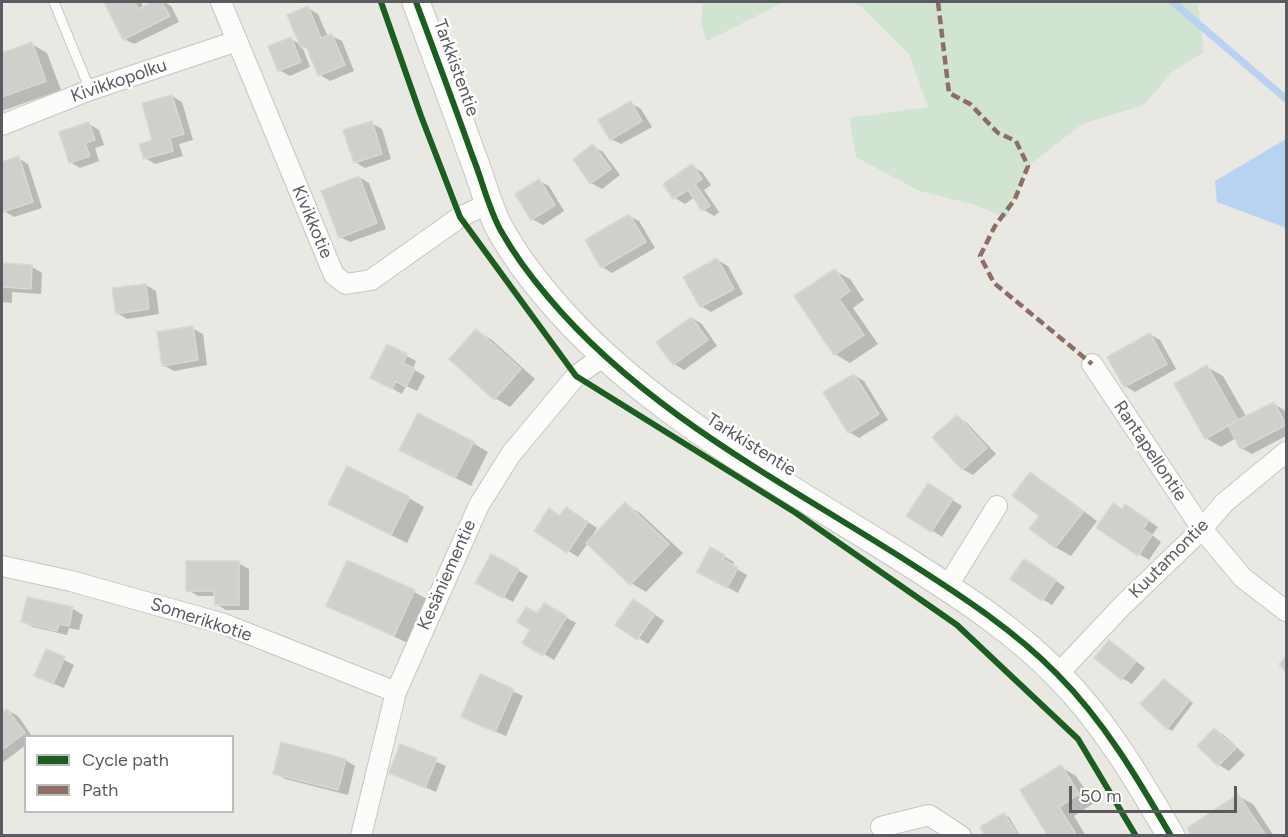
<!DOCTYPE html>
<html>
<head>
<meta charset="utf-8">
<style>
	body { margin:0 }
	#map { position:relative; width:1288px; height:837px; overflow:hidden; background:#e9e8e3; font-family:Figtree,sans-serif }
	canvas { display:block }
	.frame { position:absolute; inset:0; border:3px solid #595b60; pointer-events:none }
	.legend { position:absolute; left:24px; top:735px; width:210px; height:78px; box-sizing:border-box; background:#fff; border:2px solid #bdbdbf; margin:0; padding:8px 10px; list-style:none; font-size:18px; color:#595b60 }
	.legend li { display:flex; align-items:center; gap:12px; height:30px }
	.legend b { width:30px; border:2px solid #bdbdbf }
	.scale { position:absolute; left:1069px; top:786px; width:168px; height:27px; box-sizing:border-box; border:3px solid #595b60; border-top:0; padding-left:8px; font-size:18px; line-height:21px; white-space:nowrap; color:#595b60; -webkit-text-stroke:4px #fff; paint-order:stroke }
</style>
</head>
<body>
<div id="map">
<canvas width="1288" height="837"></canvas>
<div class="frame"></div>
<ul class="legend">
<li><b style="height:8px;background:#1b5e20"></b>Cycle path</li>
<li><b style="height:8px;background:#8d6e63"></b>Path</li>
</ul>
<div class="scale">50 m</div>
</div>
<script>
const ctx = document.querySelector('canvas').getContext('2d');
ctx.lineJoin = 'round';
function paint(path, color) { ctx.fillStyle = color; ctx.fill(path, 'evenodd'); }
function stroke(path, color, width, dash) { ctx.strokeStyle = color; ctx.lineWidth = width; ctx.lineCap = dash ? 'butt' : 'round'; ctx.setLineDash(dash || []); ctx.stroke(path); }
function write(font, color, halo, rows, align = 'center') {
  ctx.font = font + ' Figtree,sans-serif'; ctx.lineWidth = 5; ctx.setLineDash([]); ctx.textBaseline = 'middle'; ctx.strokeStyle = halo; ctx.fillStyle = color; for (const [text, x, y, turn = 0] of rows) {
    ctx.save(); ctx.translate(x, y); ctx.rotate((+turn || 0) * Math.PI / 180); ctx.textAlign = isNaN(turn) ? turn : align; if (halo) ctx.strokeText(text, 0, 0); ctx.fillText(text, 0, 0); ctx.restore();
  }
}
paint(new Path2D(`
	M703 2H784L707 41 701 23Z
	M852 2H1198L1204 52 1172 72 1144 105 1082 124 1028 166 1007 218 975 205 919 191 856 157 849 118 928 107 909 54 863 8Z`), '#d1e4d1');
paint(new Path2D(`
	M1286 139V228L1217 202 1215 181Z`), '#b8d2f2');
paint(new Path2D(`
	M105 2H141L144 8 157 2H164L171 6 179 22 134 44 124 39Z
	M308 8 318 14 328 37 332 36 342 41 354 71 330 81 320 75 310 51 302 46 310 67 290 76 279 70 291 39 301 45Z
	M32 44 47 53 61 90 2 111V55Z
	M172 96 182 102 193 140 179 144 183 156 155 164 145 158 154 141Z
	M631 103 641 109 652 127 621 144 611 139Z
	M371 123 382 129 391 159 365 168 355 162Z
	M89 124 99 130 104 145 95 148 99 161 80 168 70 162Z
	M593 146 603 152 620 175 602 189 591 183Z
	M18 158 28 164 42 208 14 217 4 211 2 204V163Z
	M692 166 702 172 711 185 704 190 719 212 714 216 704 210 695 197 685 204 675 198 665 184Z
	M359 177 369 183 386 229 350 242 340 237Z
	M539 181 549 186 564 211 543 225 532 219Z
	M629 216 639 221 655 248 612 273 602 267Z
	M717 260 728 266 743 294 711 312 701 306Z
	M2 265 32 267 42 273 41 294 12 292V303L2 302Z
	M835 271 850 279 864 300 853 308 878 344 850 363 835 354Z
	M146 285 156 291 159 314 127 319 117 313Z
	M692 318 702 324 717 346 684 370 674 364Z
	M192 328 203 334 207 365 174 371 163 365Z
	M477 331 492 340 535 379 510 407 495 398Z
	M1150 334 1160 340 1176 369 1135 392 1125 386Z
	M388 346 416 361 413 369 425 376 417 391 406 386 402 394 382 383Z
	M1207 367 1223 376 1247 418 1274 404 1284 410 1286 414V436L1252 454 1241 448 1236 438 1221 447 1206 438Z
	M854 375 864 381 888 420 859 438 849 432Z
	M957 417 967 423 996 454 973 475 962 469Z
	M473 443 488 452 471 486 416 458Z
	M1031 474 1046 483 1097 521 1071 556 1055 547 1041 515Z
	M938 491 962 506 942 537 908 515Z
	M409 498 424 507 407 543 329 504Z
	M625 504 640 513 683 553 646 592 631 583 588 543 578 557 536 530 561 517 577 515 597 528 593 535 595 536Z
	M1123 510 1136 512 1158 527 1152 535 1161 542 1149 560 1139 554Z
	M711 549 734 562 732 566 747 575 738 593 699 571Z
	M492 556 528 576 513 602 477 582Z
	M238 563 249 569V610H226L216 604V596H198L188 590Z
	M1034 566 1065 587 1052 605 1042 599Z
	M414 592 429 600 410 644 328 606Z
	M28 599 73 609 83 615 79 630 69 628 67 635 33 627 22 622Z
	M544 605 576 623 554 660 524 642Z
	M643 606 664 621 648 644 617 624Z
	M1110 642 1145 668 1132 684 1122 678Z
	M47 651 74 665 64 688 46 681Z
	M480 676 523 696 506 736 473 722Z
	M1169 683 1193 703 1172 731 1167 728Z
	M7 710 18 716 32 736H26V745L2 763V715Z
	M1214 730 1224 735 1245 755 1229 771 1219 765 1199 746Z
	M401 746 446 766 436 792 391 772Z
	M345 760 355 766 348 795 285 779 275 773Z
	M1061 767 1076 776 1094 803 1074 816 1086 836H1050Z
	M1238 796 1253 804 1274 836H1193Z
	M1004 815 1009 817 1020 836H987Z`), '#0003');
stroke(new Path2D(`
	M1173 2 1286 99`), '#b8d2f2', 7);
const building = new Path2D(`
	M104 2H135L138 9 153 2H162L170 16 123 40Z
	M308 6 321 38 332 34 345 65 318 76 306 46 301 48 287 15Z
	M291 37 301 62 278 71 268 46Z
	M32 42 46 81 2 97V53Z
	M172 95 184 134 170 138 173 151 144 159 139 144 152 140 142 103Z
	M631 101 642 121 610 140 598 120Z
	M372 121 382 154 354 163 343 130Z
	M89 122 95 140 85 143 90 156 69 163 59 132Z
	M593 144 611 169 590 184 573 159Z
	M19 156 33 202 2 212V162Z
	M692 164 702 179 695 184 710 206 702 211 688 190 673 199 663 184Z
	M359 176 377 223 339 238 321 191Z
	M539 179 555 205 531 220 515 194Z
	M629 214 646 242 601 268 585 240Z
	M717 258 734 289 700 307 683 277Z
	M2 263 32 265 31 289 3 287 2 298Z
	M835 269 850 291 839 299 864 335 834 355 794 296Z
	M146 284 149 309 116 314 112 288Z
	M691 317 708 340 673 365 656 342Z
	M193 326 198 360 162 366 157 332Z
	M476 329 521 369 494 400 449 359Z
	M1150 333 1167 364 1124 387 1107 357Z
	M387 344 407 354 403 363 415 369 406 387 396 381 392 389 370 378Z
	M1207 365 1238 420 1205 439 1174 384Z
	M854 374 879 414 848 433 823 392Z
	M1274 402 1286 425 1240 449 1228 425Z
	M418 413 474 442 455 478 399 450Z
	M957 415 987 448 962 470 932 437Z
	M347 466 410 497 391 535 328 504Z
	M1030 472 1083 512 1055 548 1029 529 1039 516 1012 496Z
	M928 483 953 499 931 532 906 516Z
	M625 502 669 544 630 585 586 543Z
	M1113 503 1122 509 1125 504 1149 520 1143 529 1152 535 1138 556 1096 528Z
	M566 507 588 522 567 553 534 531 549 508 560 516Z
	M710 547 725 555 723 559 738 568 727 588 697 572Z
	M491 554 519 569 503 598 475 583Z
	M1024 559 1056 580 1042 601 1010 579Z
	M347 560 415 590 394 636 326 606Z
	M186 561H239V605H215L214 591H186Z
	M27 597 73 607 69 626 59 624 57 631 21 622Z
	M633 599 655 614 637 640 615 625Z
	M544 603 567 616 543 656 522 643 530 630 517 622 526 607 537 613Z
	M1109 640 1136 661 1121 680 1094 658Z
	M46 649 65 657 53 684 34 676Z
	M1286 657V672L1279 664Z
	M480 674 514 689 495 732 461 717Z
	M1164 679 1190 700 1167 729 1140 704Z
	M7 709 25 733 2 750V713Z
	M1214 728 1236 748 1218 766 1197 746Z
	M281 742 346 759 338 790 273 774Z
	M400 744 437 758 425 788 389 773Z
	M1061 765 1079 794 1059 807 1077 836H1048L1020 790Z
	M1238 794 1266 836H1191L1187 828Z
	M1004 813 1018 836H985L980 827Z`);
paint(building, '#cfcfcc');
stroke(building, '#d8d7d2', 1.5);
const lane = new Path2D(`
	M54 2 90 90`);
const street = new Path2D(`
	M221 2 334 275 346 284 371 280 460 217 490 203
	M2 125 90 90 237 41
	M1092 364 1202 529 1243 578 1286 611
	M2 566 71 581 224 624 396 692
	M947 587 997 506
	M1058 674 1122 606 1202 529 1224 503 1286 452
	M881 827 929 815 961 836
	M361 836 396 692 479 505 511 454 576 376 605 355`);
const secondary = new Path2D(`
	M416 2C435 53 454 104 472 155 482 179 488 208 501 231 514 254 531 277 548 297 646 414 787 484 913 565 963 597 1015 631 1057 674 1104 721 1138 779 1171 836`);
stroke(lane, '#c5c5c3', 11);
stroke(street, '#c5c5c3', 22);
stroke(secondary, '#c6c5c4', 29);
stroke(lane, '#fcfcfb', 9);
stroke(street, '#fcfcfb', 20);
stroke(secondary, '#fcfcfb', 27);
stroke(new Path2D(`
	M938 2 949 93 970 104 998 133 1016 141 1028 166 1015 199 995 226 980 256 994 283 1092 364`), '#8d6e63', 4.5, [9, 4.5]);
stroke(new Path2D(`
	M381 2 421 116 460 217 576 376 796 513 957 625 1078 739 1136 836
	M416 2C435 53 454 104 472 155 482 179 488 208 501 231 514 254 531 277 548 297 646 414 787 484 913 565 963 597 1015 631 1057 674 1104 721 1138 779 1171 836`), '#1b5e20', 6);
write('18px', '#595b60', '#fff', [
	["Tarkkistentie",456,68,70],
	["Kivikkopolku",119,81,-19],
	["Kivikkotie",312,222,67],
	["Tarkkistentie",751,445,32],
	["Rantapellontie",1150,451,56],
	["Kuutamontie",1169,559,-45],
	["Kesäniementie",447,575,-66],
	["Somerikkotie",201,620,18]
]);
</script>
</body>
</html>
